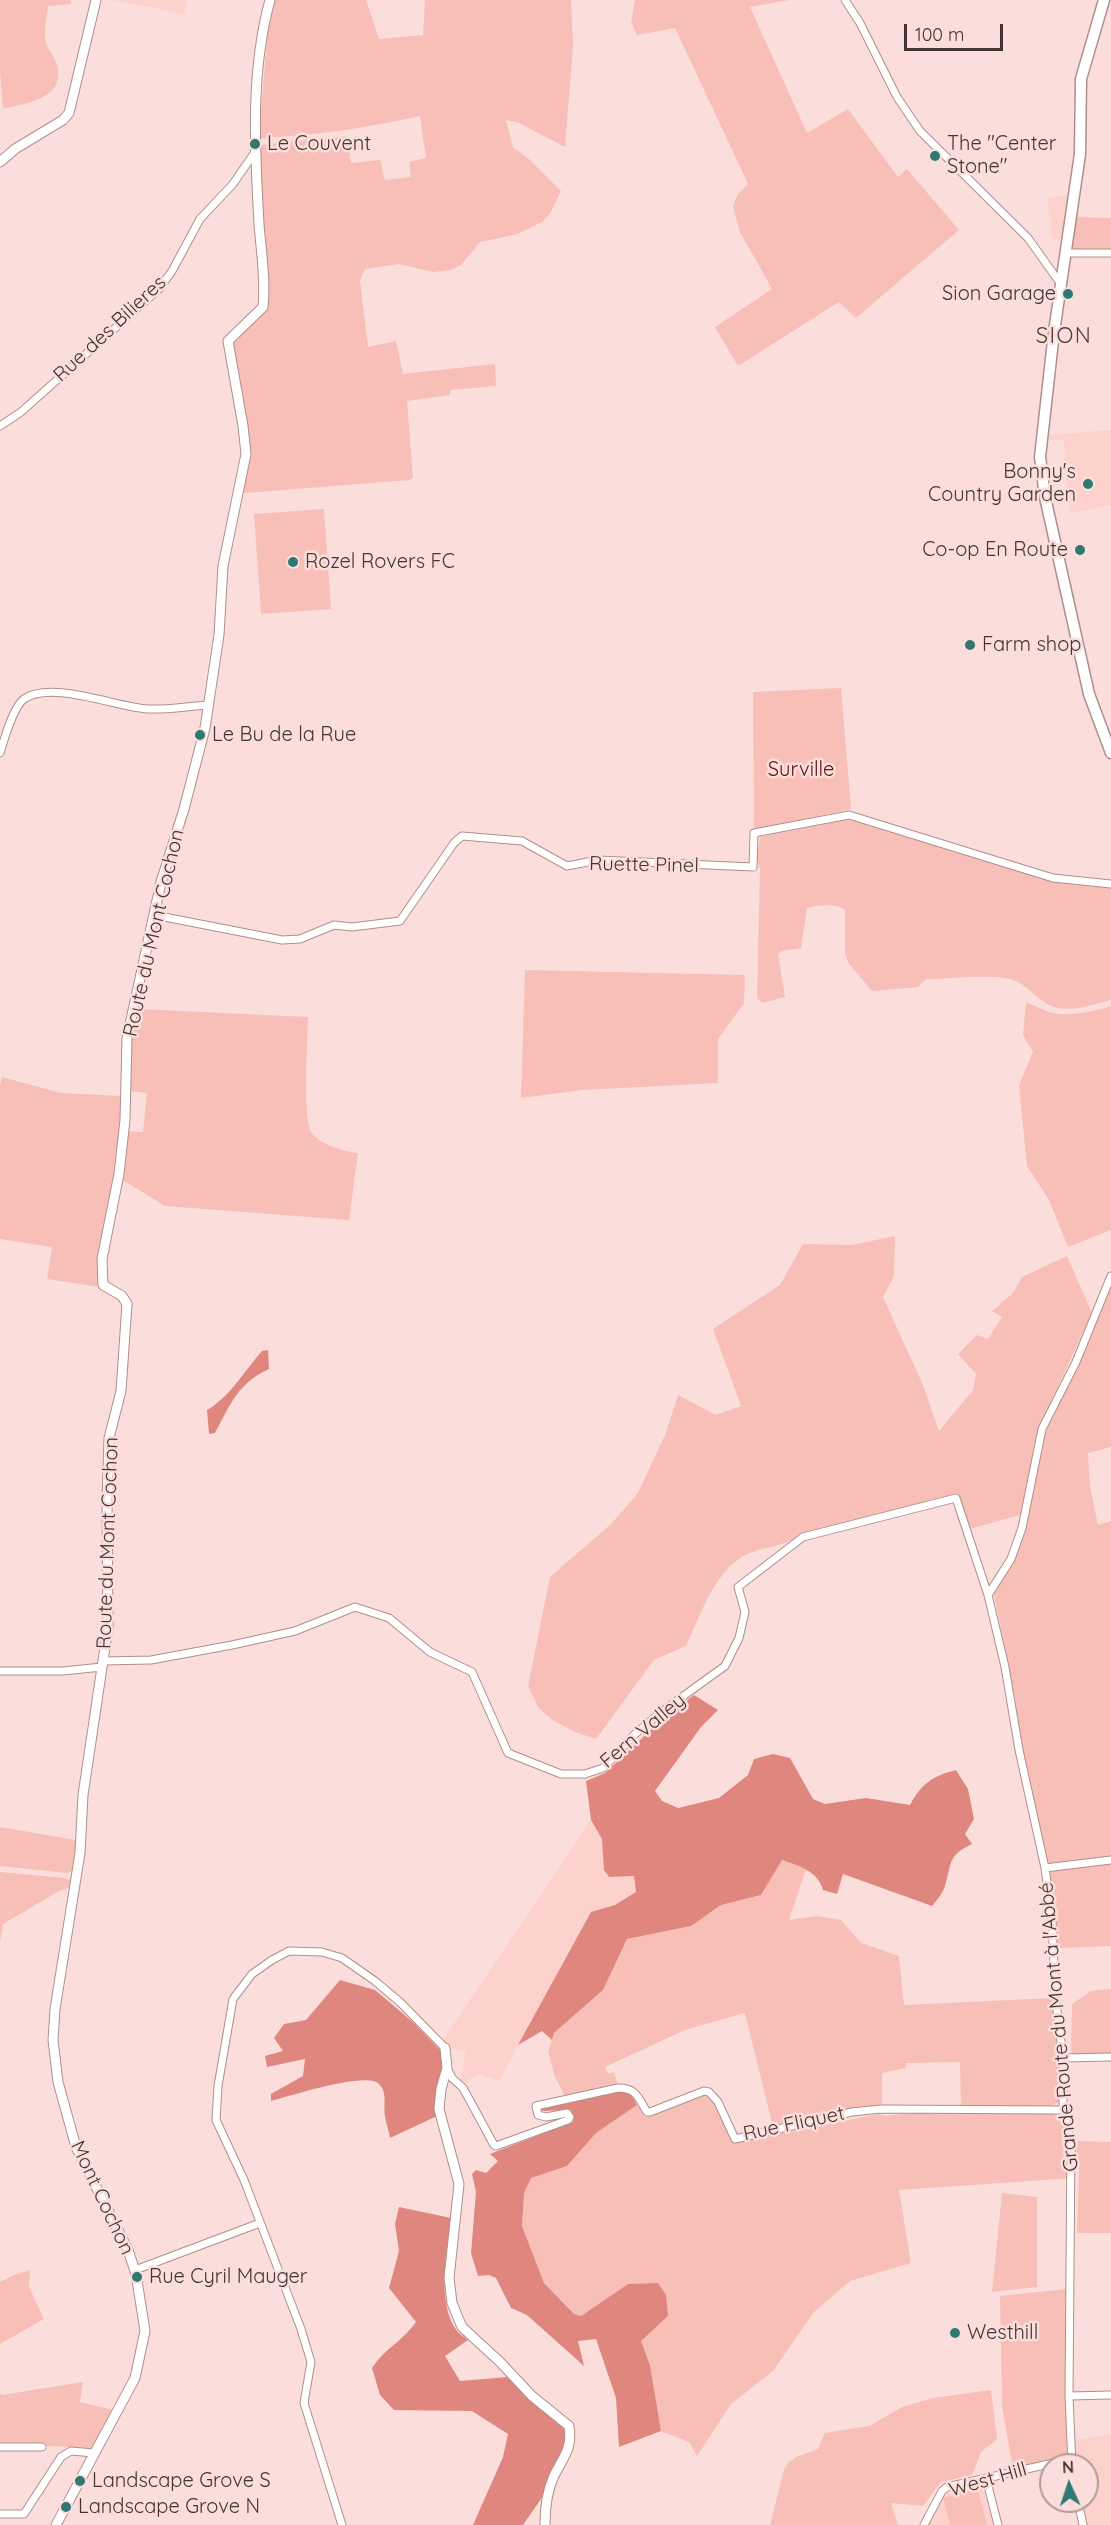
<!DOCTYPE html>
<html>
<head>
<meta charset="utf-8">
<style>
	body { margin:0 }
	#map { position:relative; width:1111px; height:2525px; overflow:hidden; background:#fbdedb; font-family:Quicksand,sans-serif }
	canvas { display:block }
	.north { position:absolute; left:1039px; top:2453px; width:60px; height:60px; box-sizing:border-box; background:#fbdedb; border:2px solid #b19a98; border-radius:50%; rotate:357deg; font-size:16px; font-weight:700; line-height:24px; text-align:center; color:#423533 }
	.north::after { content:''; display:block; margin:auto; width:21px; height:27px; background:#307873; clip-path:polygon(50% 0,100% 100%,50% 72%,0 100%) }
	.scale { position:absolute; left:904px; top:24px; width:99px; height:27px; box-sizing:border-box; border:3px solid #423533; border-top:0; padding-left:8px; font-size:18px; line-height:21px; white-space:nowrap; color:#423533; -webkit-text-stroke:4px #fbdedb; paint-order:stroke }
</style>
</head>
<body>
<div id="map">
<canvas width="1111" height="2525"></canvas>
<div class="north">N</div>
<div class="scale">100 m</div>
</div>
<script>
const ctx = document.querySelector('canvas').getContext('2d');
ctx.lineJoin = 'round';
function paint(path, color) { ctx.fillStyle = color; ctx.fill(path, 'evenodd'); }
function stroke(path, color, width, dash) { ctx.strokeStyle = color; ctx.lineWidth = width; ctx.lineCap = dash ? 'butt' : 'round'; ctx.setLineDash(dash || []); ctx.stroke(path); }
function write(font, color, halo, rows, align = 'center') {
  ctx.font = font + ' Quicksand,sans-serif'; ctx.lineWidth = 5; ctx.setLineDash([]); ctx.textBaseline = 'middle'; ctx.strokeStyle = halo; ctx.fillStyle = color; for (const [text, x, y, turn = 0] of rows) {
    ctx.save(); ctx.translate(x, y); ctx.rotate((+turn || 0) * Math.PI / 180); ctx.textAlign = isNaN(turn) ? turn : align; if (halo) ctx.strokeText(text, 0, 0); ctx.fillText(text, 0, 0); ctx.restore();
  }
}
paint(new Path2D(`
	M112 0H186L185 14Z
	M1070 194 1061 239H1052L1047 198Z
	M1111 430V505L1071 513 1063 461 1066 457 1063 440H1049L1046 443 1047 435Z
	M591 1820 602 1839 604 1870 608 1877 634 1876 636 1893 615 1905 591 1912 499 2081 477 2074 464 2083 461 2080 466 2051 448 2049 442 2041Z
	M1111 2434V2525H1087L1083 2501H1087V2465H1076L1073 2440Z
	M984 2483 993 2525H928L942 2497 947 2492Z`), '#fdd1cc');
paint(new Path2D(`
	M0 0H71V4L48 6C47 17 43 33 46 43 49 51 55 57 57 65 66 99 26 103 3 109L0 71Z
	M273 0H366L379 39 423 35 425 0H571L573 46 565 147 517 122 506 120 513 147 530 160 561 191 550 214 542 222 518 234 480 242 461 265 451 270 433 272 399 264 365 269 360 280 368 347 396 341 403 374 495 364 496 386 450 390V395L407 401 413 478 410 480 245 493 243 491 248 452 232 348 233 341 264 311 258 145 347 136 351 163 380 160 385 180 411 177 409 162 426 158 420 116C367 128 316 135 262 138L259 136 269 15Z
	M635 0H789L750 7 807 133 848 109 898 177 907 169 959 230 856 318 839 302 738 366 715 327 772 289 740 232 733 206 738 194 748 184 675 28 637 35 631 22Z
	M1075 217 1111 218V251H1075L1069 246Z
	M324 509 331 609 261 614 254 514Z
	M841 688 851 809 754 829 753 692Z
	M847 820 858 821 1061 882 1111 888V1000C1091 1005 1062 1016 1044 1002 1032 994 1025 983 1010 979 991 974 948 979 926 979L918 987 872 991 849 964 845 954V910C836 903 818 905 807 908L801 948 782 951 778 954 785 997 762 1003 757 998 760 868 757 860 760 837Z
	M525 970 745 975 744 1003 718 1039V1083L583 1090 521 1098Z
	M1026 1003C1037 1005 1043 1011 1053 1013 1070 1017 1095 1011 1111 1006V1230L1068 1247 1049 1200 1027 1166 1019 1085 1033 1052 1023 1035Z
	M139 1009 308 1017C308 1038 302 1119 312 1133 319 1144 345 1152 358 1153L349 1220 165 1206 121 1179 127 1131 143 1132 147 1093 128 1091 130 1045Z
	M2 1077 61 1093 122 1096 121 1128 114 1181 98 1254 99 1287 47 1279 52 1247 0 1239V1086Z
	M895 1236 894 1276 883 1297 923 1385 939 1431 973 1390 976 1374 958 1354 977 1335 988 1339 1002 1317 992 1311 1013 1293 1022 1277 1067 1256 1092 1313 1039 1428 1023 1514 970 1529 958 1493 802 1534C783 1548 761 1546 742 1557 713 1575 700 1616 686 1646L654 1660 596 1739 575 1732 552 1720 538 1707 528 1686 550 1577 611 1524 638 1493 665 1435 678 1395 716 1415 741 1406 713 1329 780 1285 803 1244 852 1245Z
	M1111 1281V1447L1088 1453 1090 1487 1098 1525 1111 1521V1946L1058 1948 1056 1918 1047 1863 1020 1739 1015 1697 993 1590 1016 1557 1026 1527 1046 1429 1081 1358Z
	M0 1827 76 1840 73 1871 67 1873 0 1866Z
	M782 1859 806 1869 789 1920 817 1916 841 1920 861 1943 899 1956 904 2005 1053 1998 1060 2055 1059 2102 1049 2107 961 2106 960 2062 906 2063V2068L882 2073V2106L859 2108 773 2127 745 2013 685 2030 605 2067 608 2074 614 2072 618 2085 565 2096 555 2077 548 2051 554 2033 603 1990 627 1939 691 1926 721 1905 761 1895Z
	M0 1872 65 1878 71 1880V1887L59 1891 3 1924 0 1943Z
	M1111 1989V2054L1071 2055 1072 2004 1091 1991Z
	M707 2096 714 2103 734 2142 879 2114 886 2116 919 2112 1051 2113 1060 2117 1073 2178 899 2190 911 2263 850 2281 813 2313 773 2371 731 2404 697 2456 689 2442 661 2431 650 2365 641 2340 668 2316 628 2284 581 2316 574 2314 544 2283 522 2226 524 2193 531 2177 567 2166 596 2133 637 2105 645 2117 697 2097Z
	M1075 2141 1111 2142V2233H1077L1079 2172Z
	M1002 2193 1037 2197V2287L992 2292Z
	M30 2270 29 2287 44 2319 0 2344V2282L14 2275Z
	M1067 2289V2457L1013 2469 1002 2406 1000 2296Z
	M83 2382 80 2402 113 2410 93 2448 0 2444V2393L2 2395Z
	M991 2390 997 2439 981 2452 972 2475 941 2482 923 2506 891 2503 898 2525H770L784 2470 788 2463 796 2457 818 2449 825 2433 869 2426 902 2407 933 2398Z
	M978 2489 987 2525H950L943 2498Z`), '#f8bfb8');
paint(new Path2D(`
	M268 1350 269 1369C238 1383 230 1405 215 1433L209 1434 207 1410C230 1397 245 1370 262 1351Z
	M694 1695 718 1710 701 1727 655 1791 662 1801 678 1808 719 1798 748 1775 754 1759 773 1754 790 1758 813 1799 825 1804 866 1798 910 1805C922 1783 933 1776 956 1770L968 1789 974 1819 965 1834 972 1844C947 1856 952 1863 945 1886 943 1893 937 1900 932 1906L843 1874 837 1894 823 1890C818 1871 799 1866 782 1860L761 1895 721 1905 691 1926 627 1939 603 1990 554 2033 552 2040 542 2031 518 2045 591 1912 615 1905 636 1892 634 1876 609 1877 604 1870 602 1839 591 1820 586 1781 605 1773 657 1724Z
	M340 1980 375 1990 413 2022 440 2050 443 2069 434 2107 437 2116 390 2138C389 2131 386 2123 385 2116 383 2105 388 2093 379 2084 367 2071 290 2096 271 2101V2094L303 2076 305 2059 267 2067 265 2056 283 2051 274 2038 284 2024 306 2020Z
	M617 2091C629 2091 632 2095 637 2105L596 2133 567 2166 531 2178 524 2193 522 2226 544 2283 574 2314 581 2316 628 2284 658 2283 666 2295 668 2316 641 2341 650 2365 661 2431 619 2447 616 2398 596 2339 578 2341 584 2366 527 2315 511 2308 496 2278 489 2275 478 2276 471 2253 476 2192 472 2174 476 2170 486 2173 498 2161 490 2154 573 2122 574 2117 571 2110 542 2111 543 2108Z
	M399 2207 451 2218C447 2250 436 2303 457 2331 459 2334 465 2337 468 2340L445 2356 460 2381 508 2377 566 2429V2445L541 2499 523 2525H473L503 2457 508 2434 472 2411 394 2410 380 2395 372 2368C384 2349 404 2340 416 2322L389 2288 399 2251 395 2224Z`), '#df867e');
const street = new Path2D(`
	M845 0 860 23 897 97 920 131 1028 238 1060 283
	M1065 253H1111
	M0 426 21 412 159 289 172 271 200 219 233 184 255 152
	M0 753C4 740 13 707 24 699 51 680 116 707 148 709 167 710 189 706 208 705
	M154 915 282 940 300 939 334 925 352 927 400 921 454 843 462 836 522 841 567 866 598 860 753 867 754 833 849 815 1053 878 1111 884
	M988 1595 1011 1559 1022 1528 1042 1429 1076 1362 1111 1276
	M103 1661 151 1660 232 1645 295 1631 355 1607 389 1618 430 1652 472 1672 508 1753 561 1774H585L603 1768 635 1734 664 1710 725 1666 739 1638 745 1612 738 1587 803 1537 956 1498 988 1595 1005 1667 1019 1750 1045 1868 1052 1919 1055 1993 1063 2058V2110L1071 2141 1069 2396 1072 2465
	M0 1671H63L102 1667
	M1045 1868 1111 1860
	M1063 2058 1111 2057
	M447 2068 452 2078 463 2088 494 2145 496 2146 568 2120 570 2117 567 2113 546 2117 538 2115 536 2106 618 2088C637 2088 638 2098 647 2112H650L704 2091 709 2092 718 2102 735 2139 852 2112 881 2109 1063 2110
	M135 2270 260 2223
	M1069 2396 1111 2395
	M0 2447H42
	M986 2478 998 2525
	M1078 2501 1083 2525
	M0 2514H24L61 2457 71 2451 94 2453
	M342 2525 304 2403 311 2362 301 2329 244 2180 216 2120 218 2086 233 1999 252 1974 272 1960 289 1951 322 1952 342 1958 375 1981 401 2003 445 2048
	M924 2525 942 2491 947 2487 1071 2459`);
const secondary = new Path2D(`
	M0 162 15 149 63 120 69 113 96 0
	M445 2048 447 2068 441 2089 439 2109 459 2184 449 2278 452 2303 462 2327 500 2362 532 2396 569 2426C573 2450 562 2458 553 2478 546 2494 545 2509 545 2525
	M56 2525 135 2378 145 2331 136 2274 128 2250 76 2147 58 2082 53 2040 55 2009 80 1853 83 1795 108 1627 107 1502 109 1438 121 1391 127 1304 122 1296 103 1285 102 1259 119 1174 125 1120 127 1038 161 882 184 809 205 728 219 635 223 566 246 454 243 426 228 341 263 307C266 280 261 251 259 224 255 151 250 72 270 0`);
const primary = new Path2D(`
	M1104 0 1081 79 1080 154 1054 332 1040 457 1045 497 1089 694 1111 753`);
stroke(street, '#af8f8b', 9);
stroke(secondary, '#af8f8b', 11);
stroke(primary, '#af8f8b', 13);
stroke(street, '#fff', 7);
stroke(secondary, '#fff', 9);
stroke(primary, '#fff', 10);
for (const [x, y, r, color] of [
	[255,144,6,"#307873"],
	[935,156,6,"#307873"],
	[1068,294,6,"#307873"],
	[1088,484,6,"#307873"],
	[1080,550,6,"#307873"],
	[293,562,6,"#307873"],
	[970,645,6,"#307873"],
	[200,735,6,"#307873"],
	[137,2277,6,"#307873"],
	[955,2333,6,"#307873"],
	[80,2481,6,"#307873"],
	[66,2507,6,"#307873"]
]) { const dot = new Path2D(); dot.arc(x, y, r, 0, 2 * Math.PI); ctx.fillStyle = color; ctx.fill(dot); stroke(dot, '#fbdedb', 2); }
write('20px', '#423533', '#fbdedb', [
	["Le Couvent",267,144],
	["The \"Center",947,144],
	["Stone\"",947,167],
	["Sion Garage",1056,294,"right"],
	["Bonny's",1076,472,"right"],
	["Country Garden",1076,495,"right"],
	["Co-op En Route",1068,550,"right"],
	["Rozel Rovers FC",305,562],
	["Farm shop",982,645],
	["Le Bu de la Rue",212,735],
	["Rue Cyril Mauger",149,2277],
	["Westhill",967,2333],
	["Landscape Grove S",92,2481],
	["Landscape Grove N",78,2507]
], 'left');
write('20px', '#423533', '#fbdedb', [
	["Rue des Bilieres",110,329,-43],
	["Ruette Pinel",644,865,1],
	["Route du Mont Cochon",154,933,-77],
	["Route du Mont Cochon",108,1543,-88],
	["Fern Valley",643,1731,-40],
	["Grande Route du Mont à l'Abbé",1059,2027,-95],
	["Rue Fliquet",794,2124,-12],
	["Mont Cochon",102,2198,65],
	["West Hill",988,2480,-16]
]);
write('20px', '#601011', '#fbdedb', [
	["Surville",801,770]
]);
ctx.letterSpacing = '1.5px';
write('22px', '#553a37', '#fbdedb', [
	["SION",1064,336]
]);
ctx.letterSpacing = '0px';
</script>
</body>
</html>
